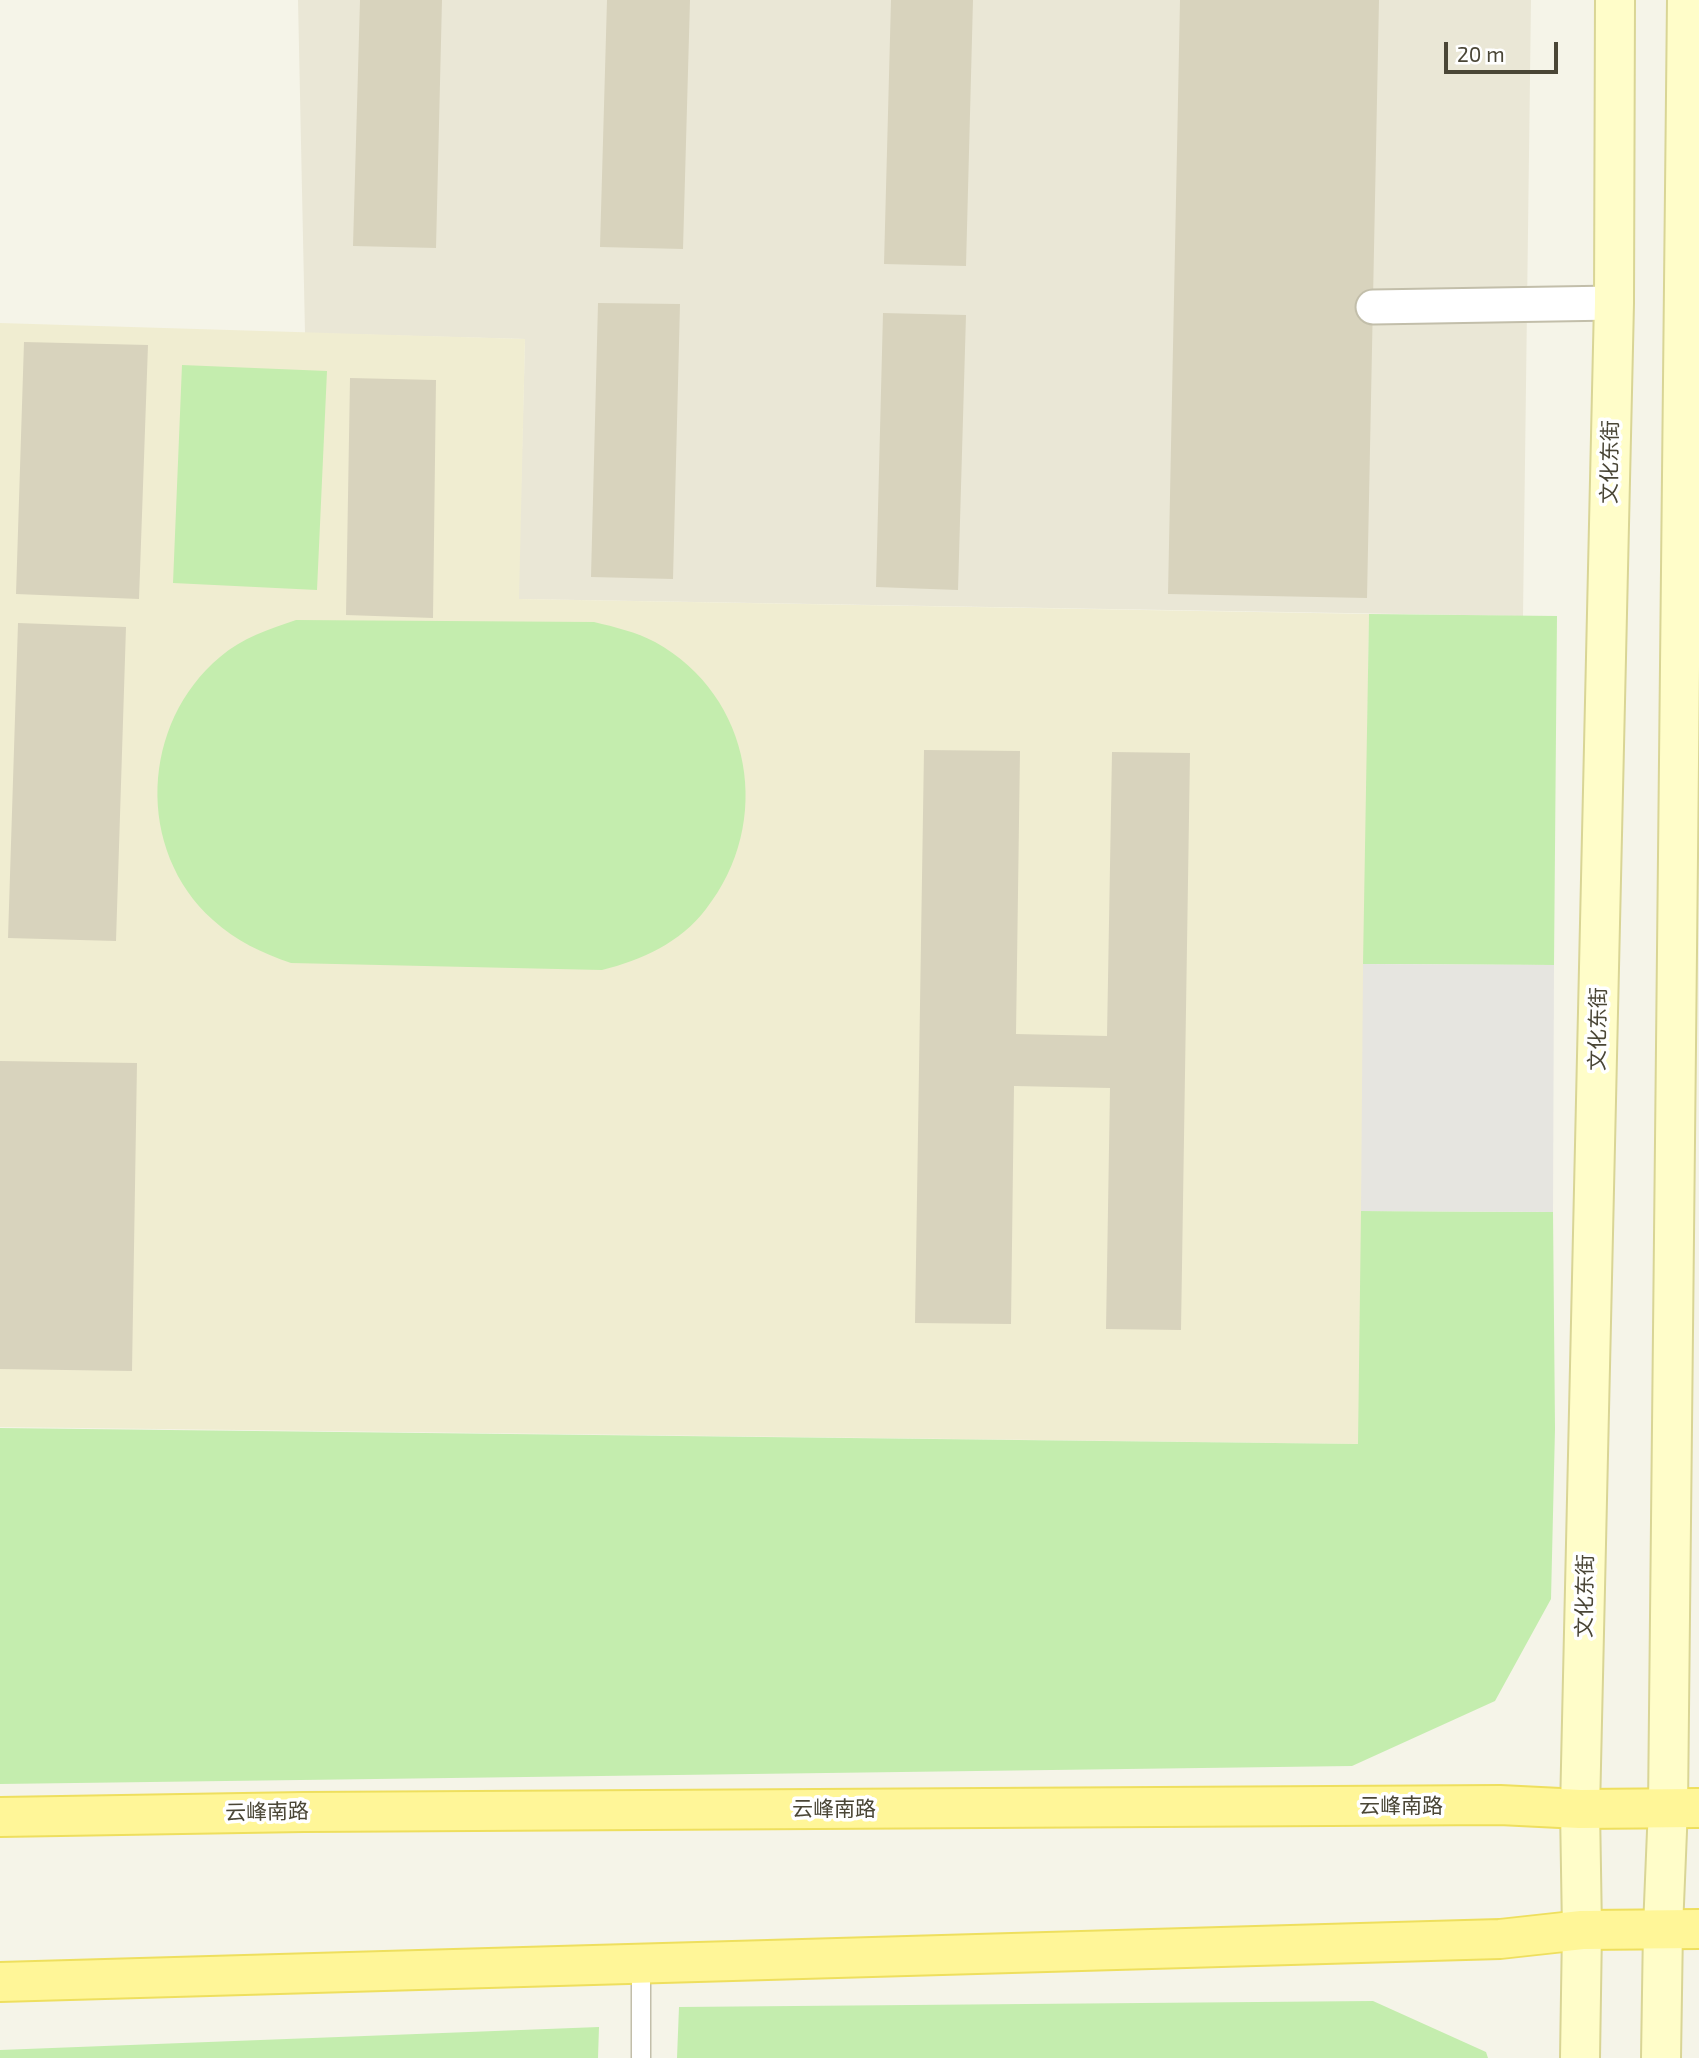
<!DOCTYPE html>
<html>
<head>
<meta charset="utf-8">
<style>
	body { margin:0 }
	#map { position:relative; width:1699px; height:2058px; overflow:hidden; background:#f5f4e8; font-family:"Exo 2",sans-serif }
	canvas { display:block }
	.scale { position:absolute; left:1444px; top:42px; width:114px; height:32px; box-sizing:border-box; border:4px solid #4a4636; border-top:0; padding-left:9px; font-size:21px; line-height:24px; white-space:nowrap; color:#4a4636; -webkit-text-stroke:5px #fff; paint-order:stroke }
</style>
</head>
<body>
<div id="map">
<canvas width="1699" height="2058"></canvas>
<div class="scale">20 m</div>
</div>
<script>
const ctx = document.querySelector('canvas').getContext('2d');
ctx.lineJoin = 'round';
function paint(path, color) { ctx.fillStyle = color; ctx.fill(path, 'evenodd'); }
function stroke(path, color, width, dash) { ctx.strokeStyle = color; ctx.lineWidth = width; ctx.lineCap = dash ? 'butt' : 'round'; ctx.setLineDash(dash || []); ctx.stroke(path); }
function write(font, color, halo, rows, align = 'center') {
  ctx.font = font + ' "Exo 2","Noto Sans SC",sans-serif'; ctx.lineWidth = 7; ctx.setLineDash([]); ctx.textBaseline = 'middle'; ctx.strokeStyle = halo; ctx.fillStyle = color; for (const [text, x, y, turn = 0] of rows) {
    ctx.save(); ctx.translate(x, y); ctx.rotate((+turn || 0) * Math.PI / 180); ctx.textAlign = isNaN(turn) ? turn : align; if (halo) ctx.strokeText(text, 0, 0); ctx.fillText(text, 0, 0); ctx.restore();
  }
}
paint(new Path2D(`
	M298 0H1531L1523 616 518 599 525 339 305 333Z`), '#eae7d6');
paint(new Path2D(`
	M0 323 525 339 519 599 1369 614 1359 1444 0 1427Z`), '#f0edd1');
paint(new Path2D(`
	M182 365 327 371 317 590 173 583Z
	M1369 614 1557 616 1554 965 1363 964Z
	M296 620 594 622C615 627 636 632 655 642 753 696 774 823 706 909 680 943 642 960 602 970L291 963C262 953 236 941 213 920 135 850 141 723 220 657 242 638 269 629 296 620Z
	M1361 1211 1553 1212 1555 1429 1551 1599 1495 1701 1352 1766 0 1784V1428L1358 1444Z
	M1373 2001 1486 2052 1488 2058H677L679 2007Z
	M599 2027 598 2058H0V2050Z`), '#c4edae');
paint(new Path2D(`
	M1363 964 1554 965 1553 1212 1361 1211Z`), '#e6e5e0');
paint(new Path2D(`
	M360 0H442L436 248 353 246Z
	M607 0H690L683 249 600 247Z
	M891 0H973L966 266 884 264Z
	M1180 0H1379L1367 598 1168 594Z
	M598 303 680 304 673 579 591 577Z
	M883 313 966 315 958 590 876 587Z
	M24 342 148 345 139 599 16 594Z
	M350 378 436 380 433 618 346 615Z
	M18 623 126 627 116 941 8 938Z
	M924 750 1020 751 1016 1034 1107 1036 1112 752 1190 753 1181 1330 1106 1329 1110 1088 1014 1086 1011 1324 915 1323Z
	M0 1061 137 1063 132 1371 0 1369Z`), '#d8d3bd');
const lane = new Path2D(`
	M641 2058V1964`);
const street = new Path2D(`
	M1373 307 1614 303`);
const secondary = new Path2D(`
	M1580 2058 1582 1930 1580 1809 1614 303 1615 0
	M1661 2058 1663 1928 1668 1807 1687 0`);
const primary = new Path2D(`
	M0 1817 304 1812 1500 1805 1580 1809 1699 1808
	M0 1982 1500 1939 1582 1930 1699 1929`);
stroke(lane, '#c2beaa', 21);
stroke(street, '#c2beaa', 37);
stroke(secondary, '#d9d595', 42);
stroke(primary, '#eedf5e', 42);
stroke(lane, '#fff', 18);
stroke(street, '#fff', 33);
stroke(secondary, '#fffdc9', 38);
stroke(primary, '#fff698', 38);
write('21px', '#4a4636', '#fff', [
	["文化东街",1610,462,-89],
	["文化东街",1598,1029,-89],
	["文化东街",1585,1596,-89],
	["云峰南路",1401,1806],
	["云峰南路",834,1809],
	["云峰南路",267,1812,-1]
]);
</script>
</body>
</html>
